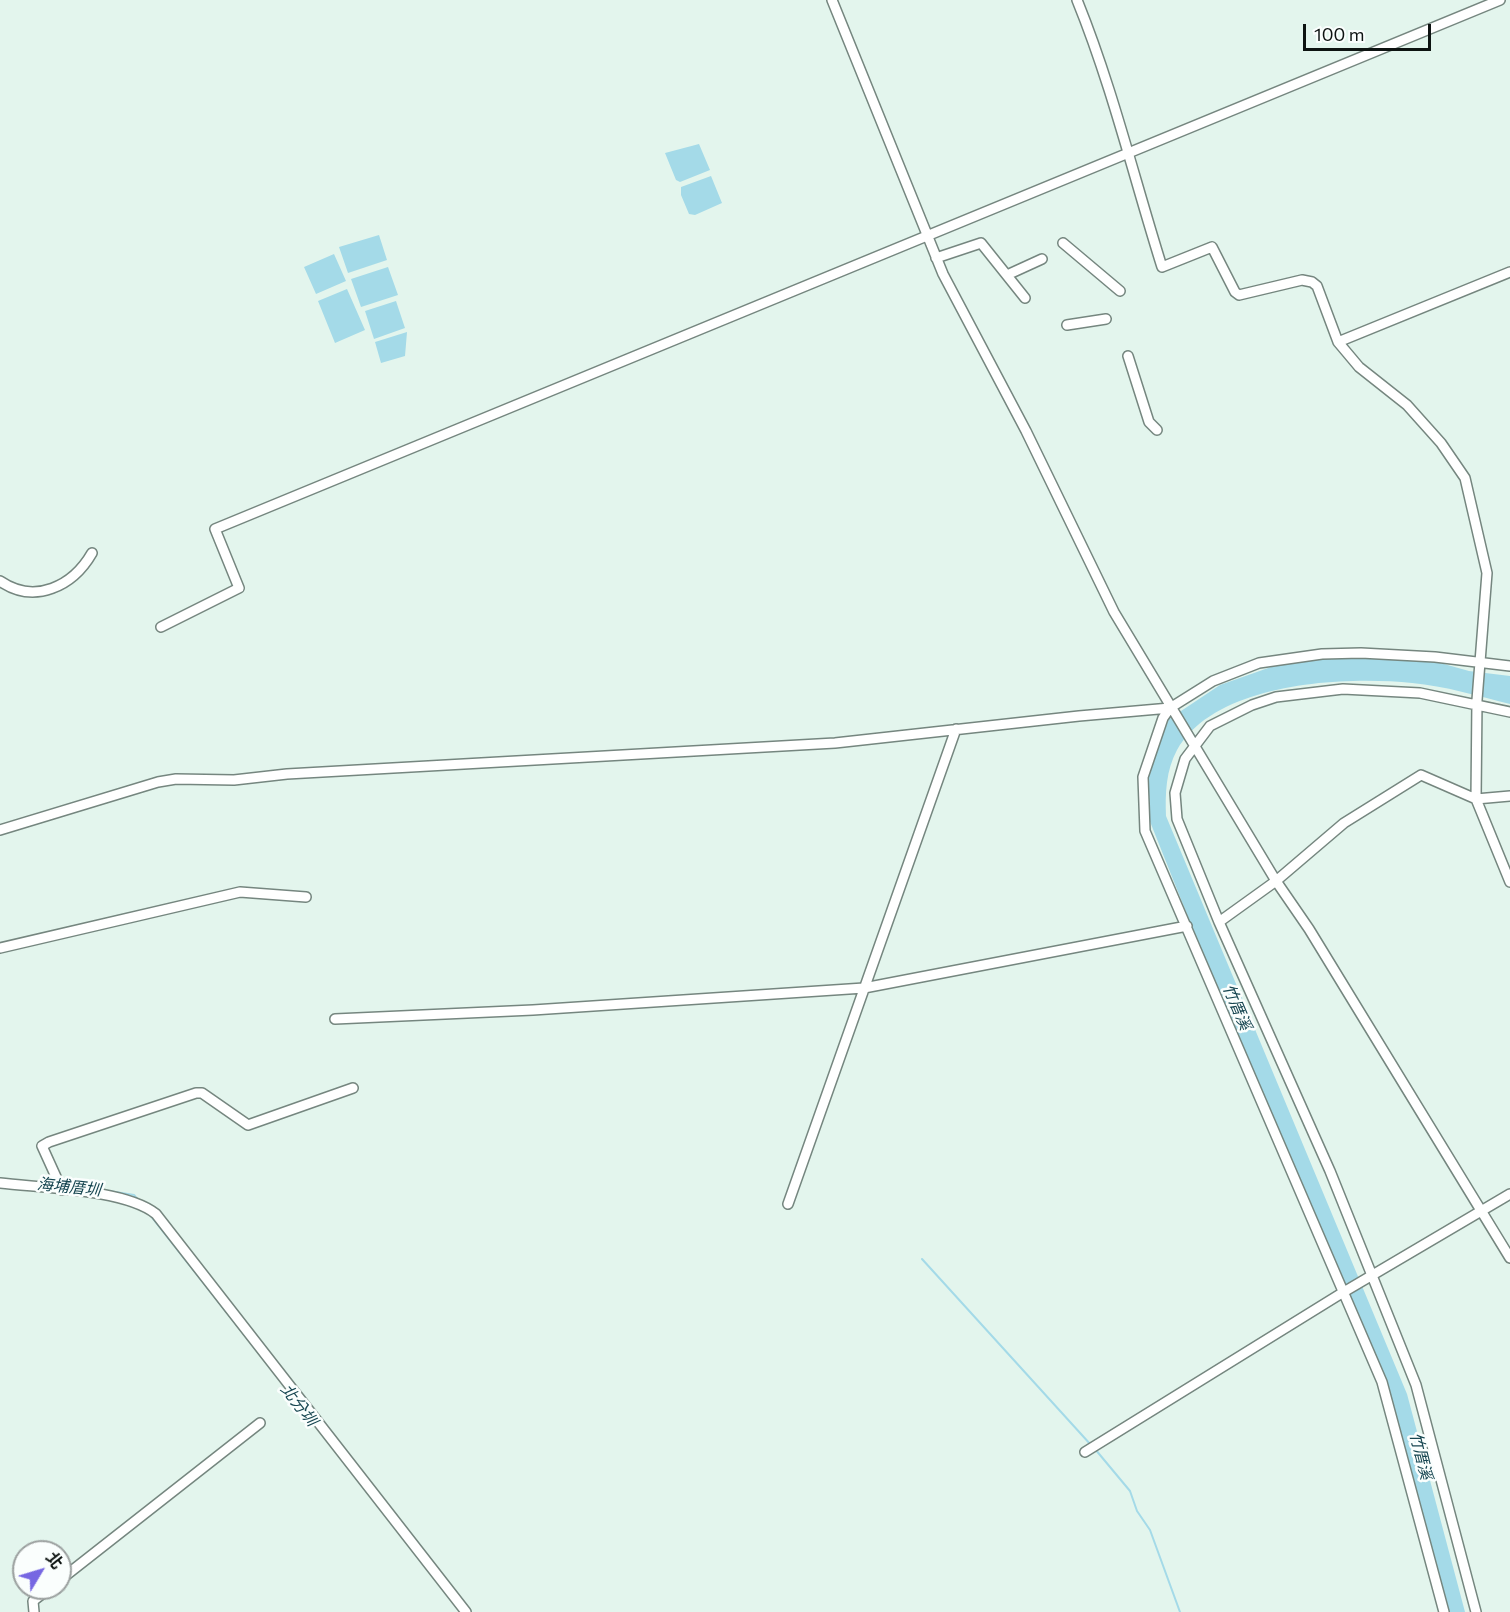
<!DOCTYPE html>
<html>
<head>
<meta charset="utf-8">
<style>
	body { margin:0 }
	#map { position:relative; width:1510px; height:1612px; overflow:hidden; background:#e3f5ed; font-family:Commissioner,"Noto Sans TC",sans-serif }
	canvas { display:block }
	.north { position:absolute; left:12px; top:1540px; width:60px; height:60px; box-sizing:border-box; background:#fafefd; border:2px solid #9ba09f; border-radius:50%; rotate:52deg; font-size:16px; font-weight:700; line-height:24px; text-align:center; color:#0d1311 }
	.north::after { content:''; display:block; margin:auto; width:21px; height:27px; background:#7667e2; clip-path:polygon(50% 0,100% 100%,50% 72%,0 100%) }
	.scale { position:absolute; left:1303px; top:24px; width:128px; height:27px; box-sizing:border-box; border:3px solid #0d1311; border-top:0; padding-left:8px; font-size:18px; line-height:21px; white-space:nowrap; color:#0d1311; -webkit-text-stroke:4px #fafefd; paint-order:stroke }
</style>
</head>
<body>
<div id="map">
<canvas width="1510" height="1612"></canvas>
<div class="north">北</div>
<div class="scale">100 m</div>
</div>
<script>
const ctx = document.querySelector('canvas').getContext('2d');
ctx.lineJoin = 'round';
function paint(path, color) { ctx.fillStyle = color; ctx.fill(path, 'evenodd'); }
function stroke(path, color, width, dash) { ctx.strokeStyle = color; ctx.lineWidth = width; ctx.lineCap = dash ? 'butt' : 'round'; ctx.setLineDash(dash || []); ctx.stroke(path); }
function write(font, color, halo, rows, align = 'center') {
  ctx.font = font + ' Commissioner,"Noto Sans TC",sans-serif'; ctx.lineWidth = 5; ctx.setLineDash([]); ctx.textBaseline = 'middle'; ctx.strokeStyle = halo; ctx.fillStyle = color; for (const [text, x, y, turn = 0] of rows) {
    ctx.save(); ctx.translate(x, y); ctx.rotate((+turn || 0) * Math.PI / 180); ctx.textAlign = isNaN(turn) ? turn : align; if (halo) ctx.strokeText(text, 0, 0); ctx.fillText(text, 0, 0); ctx.restore();
  }
}
paint(new Path2D(`
	M699 144 710 170 680 182 676 180 665 153Z
	M711 176 722 203 695 215 689 214 681 195V187Z
	M379 235 387 260 348 273 339 247Z
	M334 254 346 281 316 294 304 267Z
	M388 267 398 295 361 307 351 279Z
	M347 289 365 330 335 343 318 301Z
	M396 301 405 328 374 339 365 311Z
	M407 332 405 356 381 363 375 342Z
	M1333 656 1426 659 1469 671 1510 676V704C1478 696 1445 686 1412 683 1344 676 1216 682 1177 750 1166 770 1165 794 1166 816L1407 1394 1465 1612H1447L1373 1359 1243 1055 1147 814 1145 776 1169 719 1220 685 1271 667Z`), '#a4dae8');
stroke(new Path2D(`
	M109 1191 134 1195 139 1201
	M150 1215 286 1388
	M922 1259 1091 1445
	M1095 1449 1130 1491 1137 1511 1150 1530 1180 1612`), '#a4dae8', 2);
const minor = new Path2D(`
	M832 0 943 274 1026 431 1114 612 1276 881 1309 929 1510 1258
	M1077 0C1112 86 1134 178 1162 267L1212 247 1235 292 1239 295 1302 280 1312 282 1317 286 1338 342 1359 367 1407 405 1441 443 1465 478 1487 573 1477 700 1476 799 1510 882
	M1063 243 1120 291
	M936 258 981 243 1025 298
	M1007 275 1042 259
	M1067 325 1106 319
	M1338 342 1510 272
	M1128 356 1149 422 1157 430
	M0 581C35 605 73 586 92 553
	M161 627 239 588 215 529C642 351 1072 179 1500 0
	M0 830 158 782 176 779 234 780 287 774 835 743 1079 716 1170 708
	M1219 922 1276 881 1344 823 1421 775 1476 799 1510 796
	M0 948 240 892 306 897
	M335 1019 533 1010 864 988 1187 926
	M0 1183C41 1188 125 1189 156 1214L466 1612
	M62 1190 42 1146 49 1142 196 1093H202L248 1125 353 1088
	M788 1204 956 729
	M1085 1452 1342 1293 1510 1194
	M60 1580 260 1423
	M34 1612 33 1601 50 1588
	M1444 1612 1382 1382 1145 831 1143 777 1163 718 1170 708 1213 681 1259 663 1322 654 1361 653 1435 657 1510 666
	M1476 1612 1416 1385 1330 1171 1219 922 1177 819 1175 793 1185 759 1210 726 1252 705 1276 697 1343 689 1420 693 1510 712`);
stroke(minor, '#75867f', 12);
stroke(minor, '#fff', 9);
write('italic 16px', '#174651', '#fafefd', [
	["竹厝溪",1237,1007,67],
	["海埔厝圳",69,1187,6],
	["北分圳",299,1405,52],
	["竹厝溪",1421,1456,76]
]);
</script>
</body>
</html>
